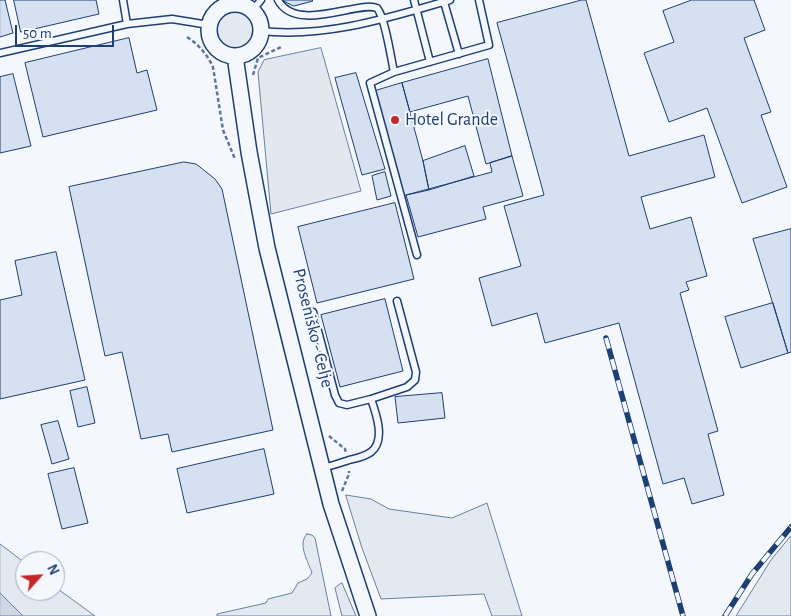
<!DOCTYPE html>
<html>
<head>
<meta charset="utf-8">
<style>
	body { margin:0 }
	#map { position:relative; width:791px; height:616px; overflow:hidden; background:#f4f7fb; font-family:"Alegreya Sans",sans-serif }
	canvas { display:block }
	.north { position:absolute; left:15px; top:551px; width:50px; height:50px; box-sizing:border-box; background:#f4f7fb; border:1px solid #9eadc5; border-radius:50%; rotate:64deg; font-size:14px; font-weight:700; line-height:20px; text-align:center; color:#1d3f73 }
	.north::after { content:''; display:block; margin:auto; width:18px; height:22px; background:#c62828; clip-path:polygon(50% 0,100% 100%,50% 72%,0 100%) }
	.scale { position:absolute; left:15px; top:25px; width:99px; height:22px; box-sizing:border-box; border:2px solid #1d3f73; border-top:0; padding-left:6px; font-size:15px; line-height:18px; white-space:nowrap; color:#1d3f73; -webkit-text-stroke:4px #f4f7fb; paint-order:stroke }
</style>
</head>
<body>
<div id="map">
<canvas width="791" height="616"></canvas>
<div class="north">N</div>
<div class="scale">50 m</div>
</div>
<script>
const ctx = document.querySelector('canvas').getContext('2d');
ctx.lineJoin = 'round';
function paint(path, color) { ctx.fillStyle = color; ctx.fill(path, 'evenodd'); }
function stroke(path, color, width, dash) { ctx.strokeStyle = color; ctx.lineWidth = width; ctx.lineCap = dash ? 'butt' : 'round'; ctx.setLineDash(dash || []); ctx.stroke(path); }
function write(font, color, halo, rows, align = 'center') {
  ctx.font = font + ' "Alegreya Sans",sans-serif'; ctx.lineWidth = 4; ctx.setLineDash([]); ctx.textBaseline = 'middle'; ctx.strokeStyle = halo; ctx.fillStyle = color; for (const [text, x, y, turn = 0] of rows) {
    ctx.save(); ctx.translate(x, y); ctx.rotate((+turn || 0) * Math.PI / 180); ctx.textAlign = isNaN(turn) ? turn : align; if (halo) ctx.strokeText(text, 0, 0); ctx.fillText(text, 0, 0); ctx.restore();
  }
}
const green = new Path2D(`
	M216 30a19 19 0 1 1 38 0a19 19 0 1 1-38 0Z
	M346 495 371 499 389 509 452 518 487 503 522 616H492L484 594 381 599 362 548Z
	M307 534 312 535 315 538 331 616H217V614L266 603 268 599 292 593 298 583 307 579 312 573C308 561 297 544 307 534Z
	M791 536V616H736L771 560Z
	M0 544 25 563V591H55V587L95 616H23L0 593Z
	M342 583 356 616H342L335 588Z`);
paint(green, '#e3e9f0');
stroke(green, '#687fa3', 1);
const parking = new Path2D(`
	M321 48 361 191 271 214 258 72 264 60Z`);
paint(parking, '#e3e8f0');
stroke(parking, '#687fa3', 1);
const water = new Path2D(`
	M0 593 23 616H0Z`);
paint(water, '#cfd7e4');
stroke(water, '#687fa3', 1);
const building = new Path2D(`
	M0 0H5L13 33 0 37Z
	M14 0H96L99 14 21 32Z
	M282 0H312L313 1 294 6Z
	M582 0H586L629 156 704 135 715 177 641 197 650 229 691 217 707 276 686 282 689 290 680 293 718 431 708 434 724 495 692 504 684 478 663 484 619 323 545 343 537 313 492 326 479 278 521 266 504 206 544 195 497 23Z
	M692 0H754L765 30 744 38 771 112 761 115 787 187 742 203 707 108 669 122 644 53 674 42 663 11Z
	M129 38 137 73 147 70 157 110 43 137 25 63Z
	M488 59 512 156 486 164 468 96 410 112 402 83Z
	M356 73 385 169 362 175 335 78Z
	M13 74 31 146 0 153V77Z
	M402 83 423 161 429 190 402 196 375 91Z
	M465 146 474 176 429 190 423 161Z
	M512 156 523 196 483 207 486 219 418 237 406 195 492 172 490 163Z
	M184 162 196 164 205 171 215 179 222 189 273 430 172 452 168 434 141 439 122 352 105 356 69 187Z
	M385 172 391 196 377 200 372 176Z
	M395 203 414 279 317 303 298 227Z
	M791 229V352L788 353 753 239Z
	M56 252 85 380 0 399V300L22 295 15 261Z
	M385 299 403 371 340 387 321 315Z
	M773 303 788 353 741 368 725 317Z
	M87 387 95 423 78 427 70 391Z
	M442 393 445 418 398 423 395 397Z
	M58 421 69 459 52 464 41 425Z
	M264 449 274 494 187 513 177 469Z
	M74 468 88 523 62 529 48 474Z`);
paint(building, '#d5e0f0');
stroke(building, '#1d3f73', 1);
const service = new Path2D(`
	M123 0 127 24
	M278 0C296 34 359 0 377 8 385 17 391 58 394 72
	M414 0 430 62
	M444 2 459 54
	M253 10 261 0
	M261 31C326 38 388 18 450 0
	M0 53 127 24 172 19 209 25
	M417 255 370 83 394 72 489 45 479 0
	M313 312 335 395 339 403 347 405 371 399C376 413 386 441 371 452 364 457 357 458 349 460 340 463 332 466 322 468
	M371 399 407 387 415 380 416 372 397 301`);
const tertiary = new Path2D(`
	M209 30a26 26 0 1 1 52 0a26 26 0 1 1-52 0Z
	M235 56 249 152 267 248 331 504 368 616`);
stroke(service, '#1d3f73', 9);
stroke(tertiary, '#1d3f73', 18);
stroke(new Path2D(`
	M187 37C199 45 207 54 213 67L223 130 235 159
	M253 75 258 58 281 47
	M329 436 345 449 346 453
	M342 491 349 474V471`), '#5e769c', 2.5, [4, 2.5]);
stroke(service, '#f4f7fb', 6);
stroke(tertiary, '#f4f7fb', 15);
const rail = new Path2D(`
	M606 338 683 616
	M725 616 752 574 791 527`);
stroke(rail, '#1d3f73', 5.5);
stroke(rail, '#f4f7fb', 4, [11]);
for (const [x, y, r, color] of [
	[395,120,5,"#c62828"]
]) { const dot = new Path2D(); dot.arc(x, y, r, 0, 2 * Math.PI); ctx.fillStyle = color; ctx.fill(dot); stroke(dot, '#f4f7fb', 2); }
write('18px', '#1d3f73', '#f4f7fb', [
	["Hotel Grande",405,120]
], 'left');
write('18px', '#1d3f73', '#f4f7fb', [
	["Proseniško - Celje",313,328,76]
]);
</script>
</body>
</html>
